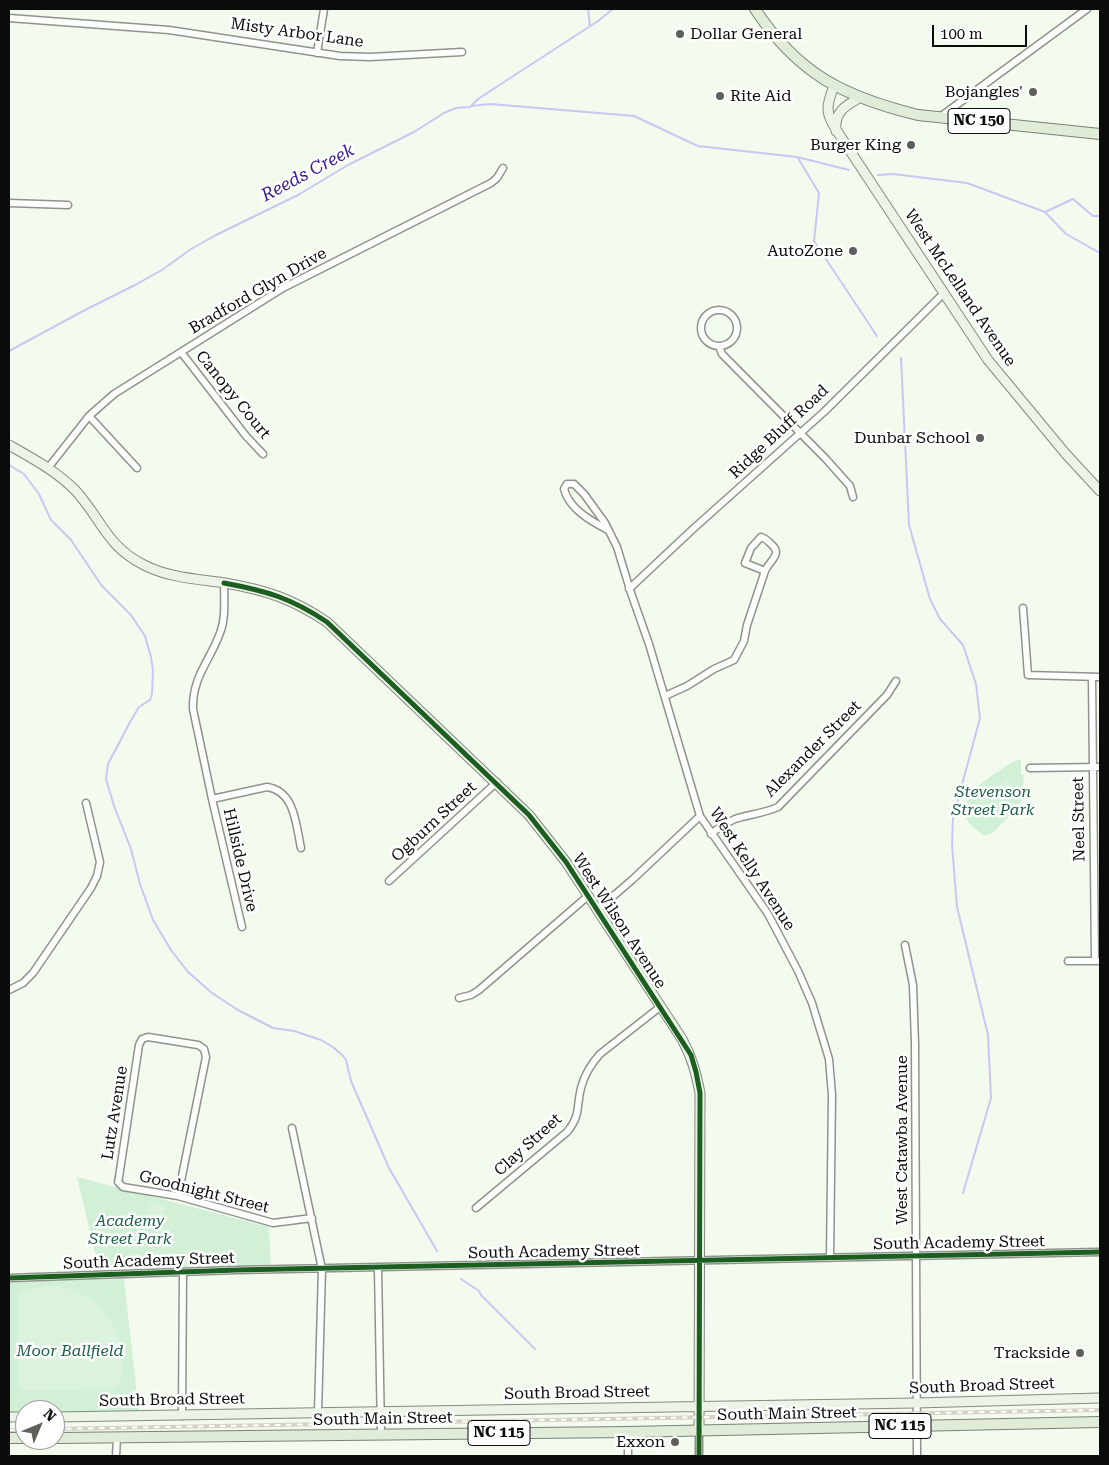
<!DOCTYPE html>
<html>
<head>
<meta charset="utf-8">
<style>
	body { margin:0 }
	#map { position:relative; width:1109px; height:1465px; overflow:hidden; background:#f3faee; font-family:"Roboto Serif",serif }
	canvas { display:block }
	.frame { position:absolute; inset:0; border:10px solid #0b0b0b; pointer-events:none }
	.north { position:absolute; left:15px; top:1400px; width:50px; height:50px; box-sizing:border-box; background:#fff; border:1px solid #9d9d9d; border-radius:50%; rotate:45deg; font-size:14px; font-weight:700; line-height:20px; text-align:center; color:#0b0b0b }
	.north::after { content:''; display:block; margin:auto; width:18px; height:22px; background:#5c5f5a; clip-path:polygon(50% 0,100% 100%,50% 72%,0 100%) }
	.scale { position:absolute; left:932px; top:25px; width:95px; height:22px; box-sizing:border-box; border:2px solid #0b0b0b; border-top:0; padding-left:6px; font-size:15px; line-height:18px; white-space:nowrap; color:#0b0b0b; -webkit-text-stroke:4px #fff; paint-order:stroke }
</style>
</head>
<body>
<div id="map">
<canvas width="1109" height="1465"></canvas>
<div class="frame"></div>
<div class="north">N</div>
<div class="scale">100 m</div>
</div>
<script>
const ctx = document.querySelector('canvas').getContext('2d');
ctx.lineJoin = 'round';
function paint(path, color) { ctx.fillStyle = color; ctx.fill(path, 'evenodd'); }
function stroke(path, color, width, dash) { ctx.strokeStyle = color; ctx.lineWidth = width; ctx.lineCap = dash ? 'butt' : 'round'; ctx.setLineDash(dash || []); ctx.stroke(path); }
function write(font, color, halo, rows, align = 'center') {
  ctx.font = font + ' "Roboto Serif",serif'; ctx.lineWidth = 5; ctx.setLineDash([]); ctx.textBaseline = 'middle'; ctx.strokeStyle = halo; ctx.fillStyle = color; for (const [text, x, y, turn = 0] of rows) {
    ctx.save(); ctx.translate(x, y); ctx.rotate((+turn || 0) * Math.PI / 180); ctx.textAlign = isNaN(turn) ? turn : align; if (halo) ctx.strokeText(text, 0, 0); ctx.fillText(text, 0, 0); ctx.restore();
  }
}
paint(new Path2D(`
	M1021 759V775H1024L1021 803 994 832 984 836C979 831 970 826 967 820 956 793 998 772 1015 761Z
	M77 1177 269 1227 271 1267 99 1269Z
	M124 1279 139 1412 55 1413V1410H25V1413H9V1282Z`), '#d1f0d6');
paint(new Path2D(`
	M1008 779 1014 789 1006 794 1000 784Z
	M151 1202 165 1205 162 1220 148 1217Z
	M44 1286C82 1286 107 1304 120 1340 123 1350 125 1365 122 1374 121 1379 118 1384 116 1389L25 1390 19 1385V1294Z`), '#dbf3dc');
stroke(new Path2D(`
	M588 9 590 26
	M471 106 490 104 634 116 698 146 797 157 849 170
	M798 158 819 193 814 241 877 336
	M878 175 893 174 967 183 1045 212 1066 234 1100 253
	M1045 212 1073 199 1093 216H1100
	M9 351 85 310 135 285 162 270 191 249 216 235 298 195 348 165 414 132 444 113 456 108 470 107 478 99 598 21 613 9
	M901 358 909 525 930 599 940 619 963 645 976 684 980 718 953 818 952 845 957 907 988 1035 991 1098 963 1193
	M9 465 24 474 39 494 51 520 71 540 102 586 131 615 145 636 151 657 153 671 152 694 150 700 139 707 129 724 108 764 106 779 114 806 131 849 140 884 153 920 171 950 188 972 212 993 238 1010 273 1028 294 1031 321 1040 333 1047 343 1056 346 1060 351 1081 389 1168 437 1251
	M461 1279 479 1291 481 1295 535 1349`), '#ccc6f2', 2);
const street = new Path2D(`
	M9 18 169 30 340 56 370 57 462 52
	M317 53 324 9
	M940 117 1087 9
	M9 203 68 205
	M701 328a18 18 0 1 1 36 0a18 18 0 1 1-36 0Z
	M719 346 722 354 826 459 850 486 853 497
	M181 352 246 436 263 454
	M89 416 137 468
	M48 468 89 416 114 394 283 288 491 183 497 178 503 168
	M608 530C591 521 569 509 564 489L567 484H574L584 494 605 523 617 547 631 593 649 644 700 816 768 914 798 971 812 1003 829 1059 832 1095 830 1258
	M761 537C765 538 768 541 771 544 783 554 770 560 765 571L745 563 751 548Z
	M224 583C224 599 226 618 220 633 210 661 192 677 193 709L212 799 242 927
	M629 589 693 529 825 411 944 293
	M1023 608 1028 675 1100 677
	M1092 677 1095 961
	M665 696 687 686 714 669 734 660 744 641 747 625 765 571
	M1030 768 1100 767
	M212 799 267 787C295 791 296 825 301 848
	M711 834C718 828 726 823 735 819 750 814 762 814 778 807L887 695 896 681
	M389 881 497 782
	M597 910 632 880 700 816
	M905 945 913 985 915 1044 917 1456
	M1068 961H1100
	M9 990 23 983 33 973 91 888 97 876 100 862 86 803
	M459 998 471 995 479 990 588 896
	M292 1128 322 1269 318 1412
	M178 1196 206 1057 204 1049 198 1045 148 1037 142 1039 139 1045 119 1177 118 1182 123 1187 178 1196 273 1223 312 1218
	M476 1208 567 1132C581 1115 576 1108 581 1088 584 1076 591 1064 600 1054L660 1007
	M378 1268 381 1434
	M9 1278 237 1270 1100 1252
	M182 1416 183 1272
	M699 1431V1456
	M628 1432V1456
	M116 1456 117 1437`);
const secondary = new Path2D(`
	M834 86C826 106 825 113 837 131L988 360 1065 453 1100 491
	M836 131C834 112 845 106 859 98
	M9 445C32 458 56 471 75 490 101 518 106 546 144 565 169 578 198 579 225 583 266 590 293 599 327 622L529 815 566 862 682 1039C692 1057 696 1073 700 1093L699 1431
	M9 1417H25
	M55 1417 916 1403 1100 1398`);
const primary = new Path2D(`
	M755 9C798 74 844 97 918 115L1100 134
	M9 1438H25
	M55 1438 628 1432 1100 1422`);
stroke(street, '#8f938d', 9);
stroke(secondary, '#868984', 11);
stroke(primary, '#7d807a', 12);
stroke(street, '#fdfefc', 6);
stroke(secondary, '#ecf4e8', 9);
stroke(primary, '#e0ebd8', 10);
const rail = new Path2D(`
	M55 1429 1100 1410
	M9 1430H25`);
stroke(rail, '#d4d2c4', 4);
stroke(rail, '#fff', 2, [5.5]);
stroke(new Path2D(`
	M224 583C267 591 291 598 327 622L529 815 566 862 691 1055 696 1072 700 1093 699 1456
	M9 1278 237 1270 1100 1252`), '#1b5e20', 5);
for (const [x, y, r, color] of [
	[680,34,5,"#5c5f5a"],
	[1033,92,5,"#5c5f5a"],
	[720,96,5,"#5c5f5a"],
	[911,145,5,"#5c5f5a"],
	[853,251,5,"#5c5f5a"],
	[980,438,5,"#5c5f5a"],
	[1080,1353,5,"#5c5f5a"],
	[675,1442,5,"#5c5f5a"]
]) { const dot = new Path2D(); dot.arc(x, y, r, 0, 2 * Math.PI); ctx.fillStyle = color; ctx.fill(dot); stroke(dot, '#fff', 2); }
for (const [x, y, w] of [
	[979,121,62],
	[900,1426,62],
	[499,1433,62]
]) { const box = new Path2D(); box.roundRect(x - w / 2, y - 12.5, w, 25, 4); ctx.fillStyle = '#fff'; ctx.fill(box); stroke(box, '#0b0b0b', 1); }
write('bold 15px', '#0b0b0b', null, [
	["NC 150",979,121],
	["NC 115",900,1426],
	["NC 115",499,1433]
]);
write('16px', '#0b0b0b', '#fff', [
	["Misty Arbor Lane",297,33,8],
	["West McLelland Avenue",960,288,56],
	["Bradford Glyn Drive",258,291,-30],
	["Canopy Court",233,395,51],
	["Ridge Bluff Road",779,432,-43],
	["Alexander Street",813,749,-45],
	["Neel Street",1079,819,-91],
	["Ogburn Street",434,822,-43],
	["Hillside Drive",240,860,77],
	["West Kelly Avenue",752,869,57],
	["West Wilson Avenue",619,921,57],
	["Lutz Avenue",115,1113,-81],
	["West Catawba Avenue",902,1140,-90],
	["Clay Street",528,1145,-42],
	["Goodnight Street",204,1192,14],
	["South Academy Street",959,1243,-1],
	["South Academy Street",554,1252,-1],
	["South Academy Street",149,1261,-2],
	["South Broad Street",982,1386,-2],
	["South Broad Street",577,1393,-1],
	["South Broad Street",172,1400,-1],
	["South Main Street",787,1414,-1],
	["South Main Street",383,1419,-1]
]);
write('16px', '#0b0b0b', '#fff', [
	["Dollar General",690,34,"left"],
	["Bojangles'",1023,92],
	["Rite Aid",730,96,"left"],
	["Burger King",901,145],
	["AutoZone",843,251],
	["Dunbar School",970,438],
	["Trackside",1070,1353],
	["Exxon",665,1442]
], 'right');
write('italic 16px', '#1e6045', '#fff', [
	["Stevenson",993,792],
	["Street Park",993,810],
	["Academy",130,1221],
	["Street Park",130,1239],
	["Moor Ballfield",70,1351]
]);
write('italic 18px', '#381998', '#fff', [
	["Reeds Creek",308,173,-28]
]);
</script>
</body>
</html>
